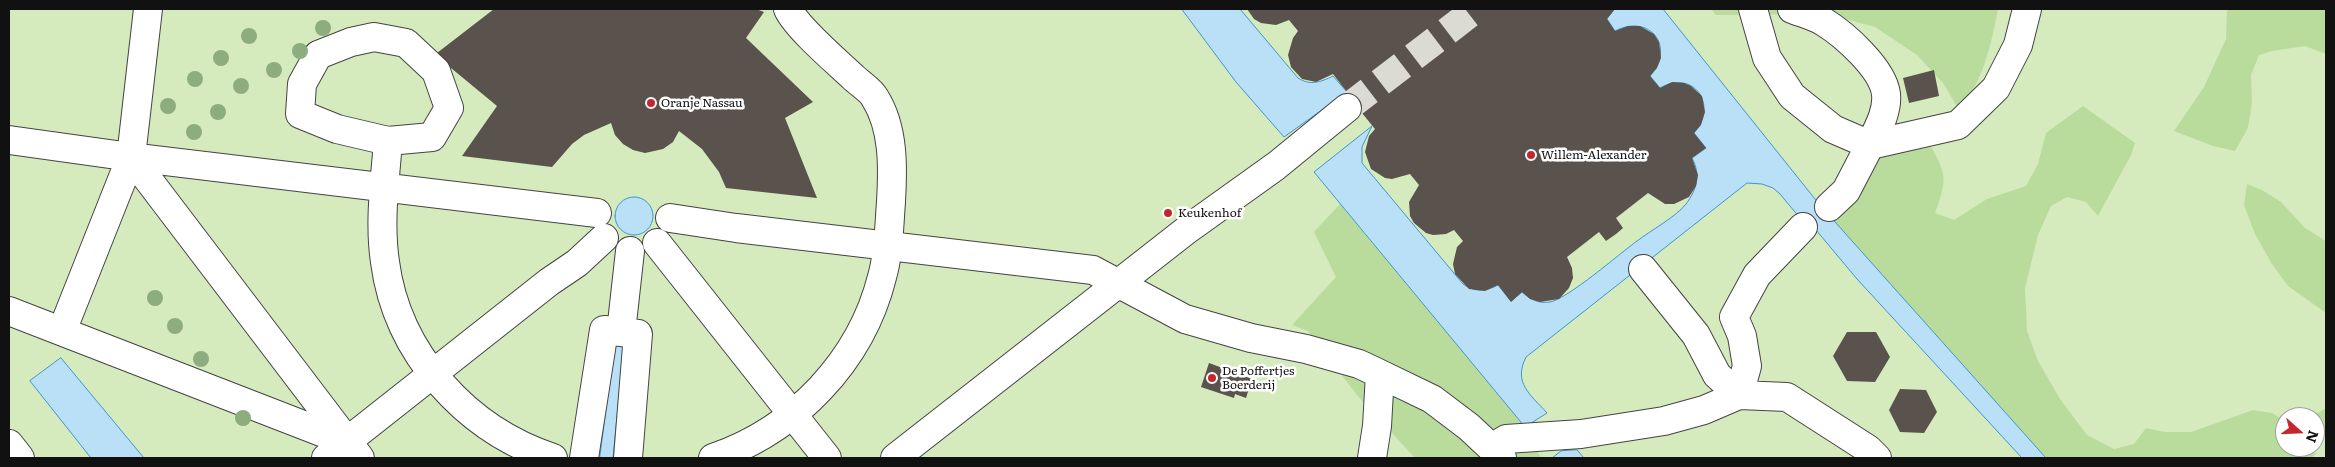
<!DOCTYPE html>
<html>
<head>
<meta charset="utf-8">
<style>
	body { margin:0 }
	#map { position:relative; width:2335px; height:467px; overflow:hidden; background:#fffdf5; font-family:Literata,serif }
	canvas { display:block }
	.frame { position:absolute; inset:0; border:10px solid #111; pointer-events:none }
	.north { position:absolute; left:2275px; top:407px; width:50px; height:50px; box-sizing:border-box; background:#fff; border:1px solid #a0a0a0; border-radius:50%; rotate:110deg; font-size:14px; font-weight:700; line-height:20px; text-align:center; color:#111 }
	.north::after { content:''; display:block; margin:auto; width:18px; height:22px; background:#c4262e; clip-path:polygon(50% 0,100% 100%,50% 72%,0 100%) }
</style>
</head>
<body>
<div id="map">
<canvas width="2335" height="467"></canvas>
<div class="frame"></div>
<div class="north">N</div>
</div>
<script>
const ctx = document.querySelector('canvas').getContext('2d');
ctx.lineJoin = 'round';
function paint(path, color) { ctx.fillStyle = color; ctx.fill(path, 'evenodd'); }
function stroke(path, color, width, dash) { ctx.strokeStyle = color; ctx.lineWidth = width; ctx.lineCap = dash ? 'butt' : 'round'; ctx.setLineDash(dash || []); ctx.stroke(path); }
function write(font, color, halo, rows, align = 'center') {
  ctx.font = font + ' Literata,serif'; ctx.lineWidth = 5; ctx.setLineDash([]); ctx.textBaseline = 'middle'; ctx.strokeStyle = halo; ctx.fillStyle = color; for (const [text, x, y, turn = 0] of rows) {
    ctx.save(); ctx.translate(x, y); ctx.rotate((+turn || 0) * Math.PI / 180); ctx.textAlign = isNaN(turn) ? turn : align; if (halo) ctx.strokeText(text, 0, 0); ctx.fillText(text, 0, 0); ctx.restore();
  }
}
paint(new Path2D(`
	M9 9H2326V458H9ZM2285 417H2315V447H2285Z`), '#d5ebbd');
paint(new Path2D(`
	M1711 9H1998C1992 40 1983 87 1958 108L1943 83 1917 55 1875 27 1827 14 1716 15Z
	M2227 9H2326V54L2305 46 2272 51 2259 55 2251 75 2252 103 2248 128 2235 151 2213 146 2174 131 2204 87 2226 39Z
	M2083 106 2135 143 2131 155 2098 216 2086 202 2067 197 2051 206 2038 235 2025 288 2027 331 2038 361 2060 399 2087 435 2114 449 2134 444 2146 428 2165 432H2191L2253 410 2272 413 2285 421V447H2310L2316 454 2311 458H2046L1829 216 1878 153 1931 147C1948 175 1946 183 1935 213L1954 220 1987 199 2026 186 2038 164 2046 133Z
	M2247 184 2262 190 2281 202 2305 228 2326 241V313L2288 286 2272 264 2255 234 2244 205Z
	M1340 204 1525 427 1541 458H1415L1357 395 1308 331 1292 325 1336 277 1314 232Z
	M2326 408V434L2315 422V417H2311Z`), '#b9dc9c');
const water = new Path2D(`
	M1182 9H1240L1298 78C1310 86 1321 82 1333 76L1347 92 1284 137 1236 82Z
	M1615 9H1663L1819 204 2046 458H2022L1857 279 1816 230 1800 218 1780 194 1773 188 1762 184 1747 183 1526 357C1513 383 1530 394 1547 413L1525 427 1314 172 1372 126 1362 147V163L1463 284C1474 292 1485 292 1498 285L1511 301 1522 292C1530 299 1538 304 1550 302 1569 298 1619 254 1637 241 1650 231 1677 216 1686 204 1697 189 1701 175 1692 158L1706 148 1694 133C1719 104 1693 69 1660 88L1650 76C1676 47 1650 13 1615 31L1607 19Z
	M615 216a19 19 0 1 1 38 0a19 19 0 1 1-38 0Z
	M615 343 624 345 613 458H600Z
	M61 358 144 458H91L30 381Z
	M1577 450 1584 458H1552L1561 451Z`);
paint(water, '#b9e0f7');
stroke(water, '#3f96cf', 1);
paint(new Path2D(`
	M494 9H756L764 12 746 38 813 102 785 118 817 198 726 188 719 172 702 149 679 131 673 142 663 149 645 153 633 150 623 144 615 135 611 123 584 135 572 144 552 167 462 156 497 106 428 49 437 53Z
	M1247 9H1615L1607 19 1615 31 1628 26H1640L1654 34 1659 42 1661 58 1657 68 1650 76 1660 88 1672 82 1684 83 1691 86 1702 96 1705 112 1701 125 1694 133 1706 148 1692 158 1698 175 1696 186 1689 197 1674 204H1665L1648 193 1616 218 1623 228 1616 234 1606 241 1599 232 1567 257 1572 268 1573 278 1569 288 1559 299 1540 302 1530 299 1522 292 1511 302 1498 285 1485 291 1469 289 1455 274 1453 264 1457 247 1463 241 1454 230 1446 234 1433 235 1426 233 1414 223 1410 216 1409 202 1419 185 1410 174 1392 179 1385 178 1371 169 1365 152 1369 136 1375 129 1362 113 1356 119 1340 99 1347 92 1333 74 1316 82 1302 79 1291 67 1288 55 1293 38 1298 31 1289 20 1276 25 1261 23 1254 19Z
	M1934 70 1939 96 1909 103 1903 78Z
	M1847 332H1876L1890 357 1875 382 1847 381 1833 356Z
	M1209 363 1252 379 1246 398 1235 394 1234 398 1201 387Z
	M1900 389 1926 390 1937 412 1924 433 1900 432 1889 410Z`), '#5a524d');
stroke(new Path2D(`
	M1347 108 1476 9`), '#dbdad3', 28, [28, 14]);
const pedestrian = new Path2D(`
	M1753 9 1767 58 1792 96 1833 129 1870 145C1877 130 1888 112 1886 94 1883 69 1845 35 1824 22 1814 16 1802 13 1792 9
	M374 37 406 43 436 71 449 108 432 137 388 141 337 129 300 114 302 84 318 55 351 42Z
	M9 140 131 157 597 213
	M388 141C385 181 379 222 385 262 397 354 467 430 553 458
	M131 157 360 458
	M1829 207 1846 191 1870 145 1958 125 1996 88 2018 45 2027 9
	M670 218 736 228 1093 270 1185 319 1251 338 1306 349 1359 364 1376 372 1432 399 1469 427 1502 458
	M657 243 827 458
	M1643 269 1696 335 1717 375 1739 395 1747 366 1742 336 1734 317 1757 275 1803 227
	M9 311 347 442
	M62 331 131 157 148 9
	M621 332 630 251
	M9 444 20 458
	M1492 448 1506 439 1581 434 1664 421 1704 410 1739 395 1787 397 1868 449 1877 458
	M326 458 549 282 577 263 604 238
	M584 458 604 330 638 334 628 458
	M713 458C795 430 861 361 882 277 889 253 889 227 891 202 893 168 894 128 875 98 871 90 860 84 853 77 837 62 797 28 788 9
	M895 458 1188 229 1276 166 1347 108
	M1372 458 1377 426 1380 374`);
stroke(pedestrian, '#444', 30);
stroke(pedestrian, '#fff', 28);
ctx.fillStyle = '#8dad7f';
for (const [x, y] of [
	[323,28],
	[249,36],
	[300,51],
	[221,58],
	[274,70],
	[195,79],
	[241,86],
	[168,106],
	[218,112],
	[194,132],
	[155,298],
	[175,326],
	[201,359],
	[243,418]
]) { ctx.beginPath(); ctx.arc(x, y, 8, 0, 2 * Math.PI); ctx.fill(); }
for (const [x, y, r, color] of [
	[651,103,5,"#c4262e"],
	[1531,155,5,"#c4262e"],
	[1168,213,5,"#c4262e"],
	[1212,378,5,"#c4262e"]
]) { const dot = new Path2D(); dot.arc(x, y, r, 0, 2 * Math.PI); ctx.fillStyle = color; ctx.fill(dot); stroke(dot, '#fff', 2); }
write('12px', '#111', '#fff', [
	["Oranje Nassau",661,103],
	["Willem-Alexander",1541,155],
	["Keukenhof",1178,213],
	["De Poffertjes",1222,371],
	["Boerderij",1222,385]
], 'left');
</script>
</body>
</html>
